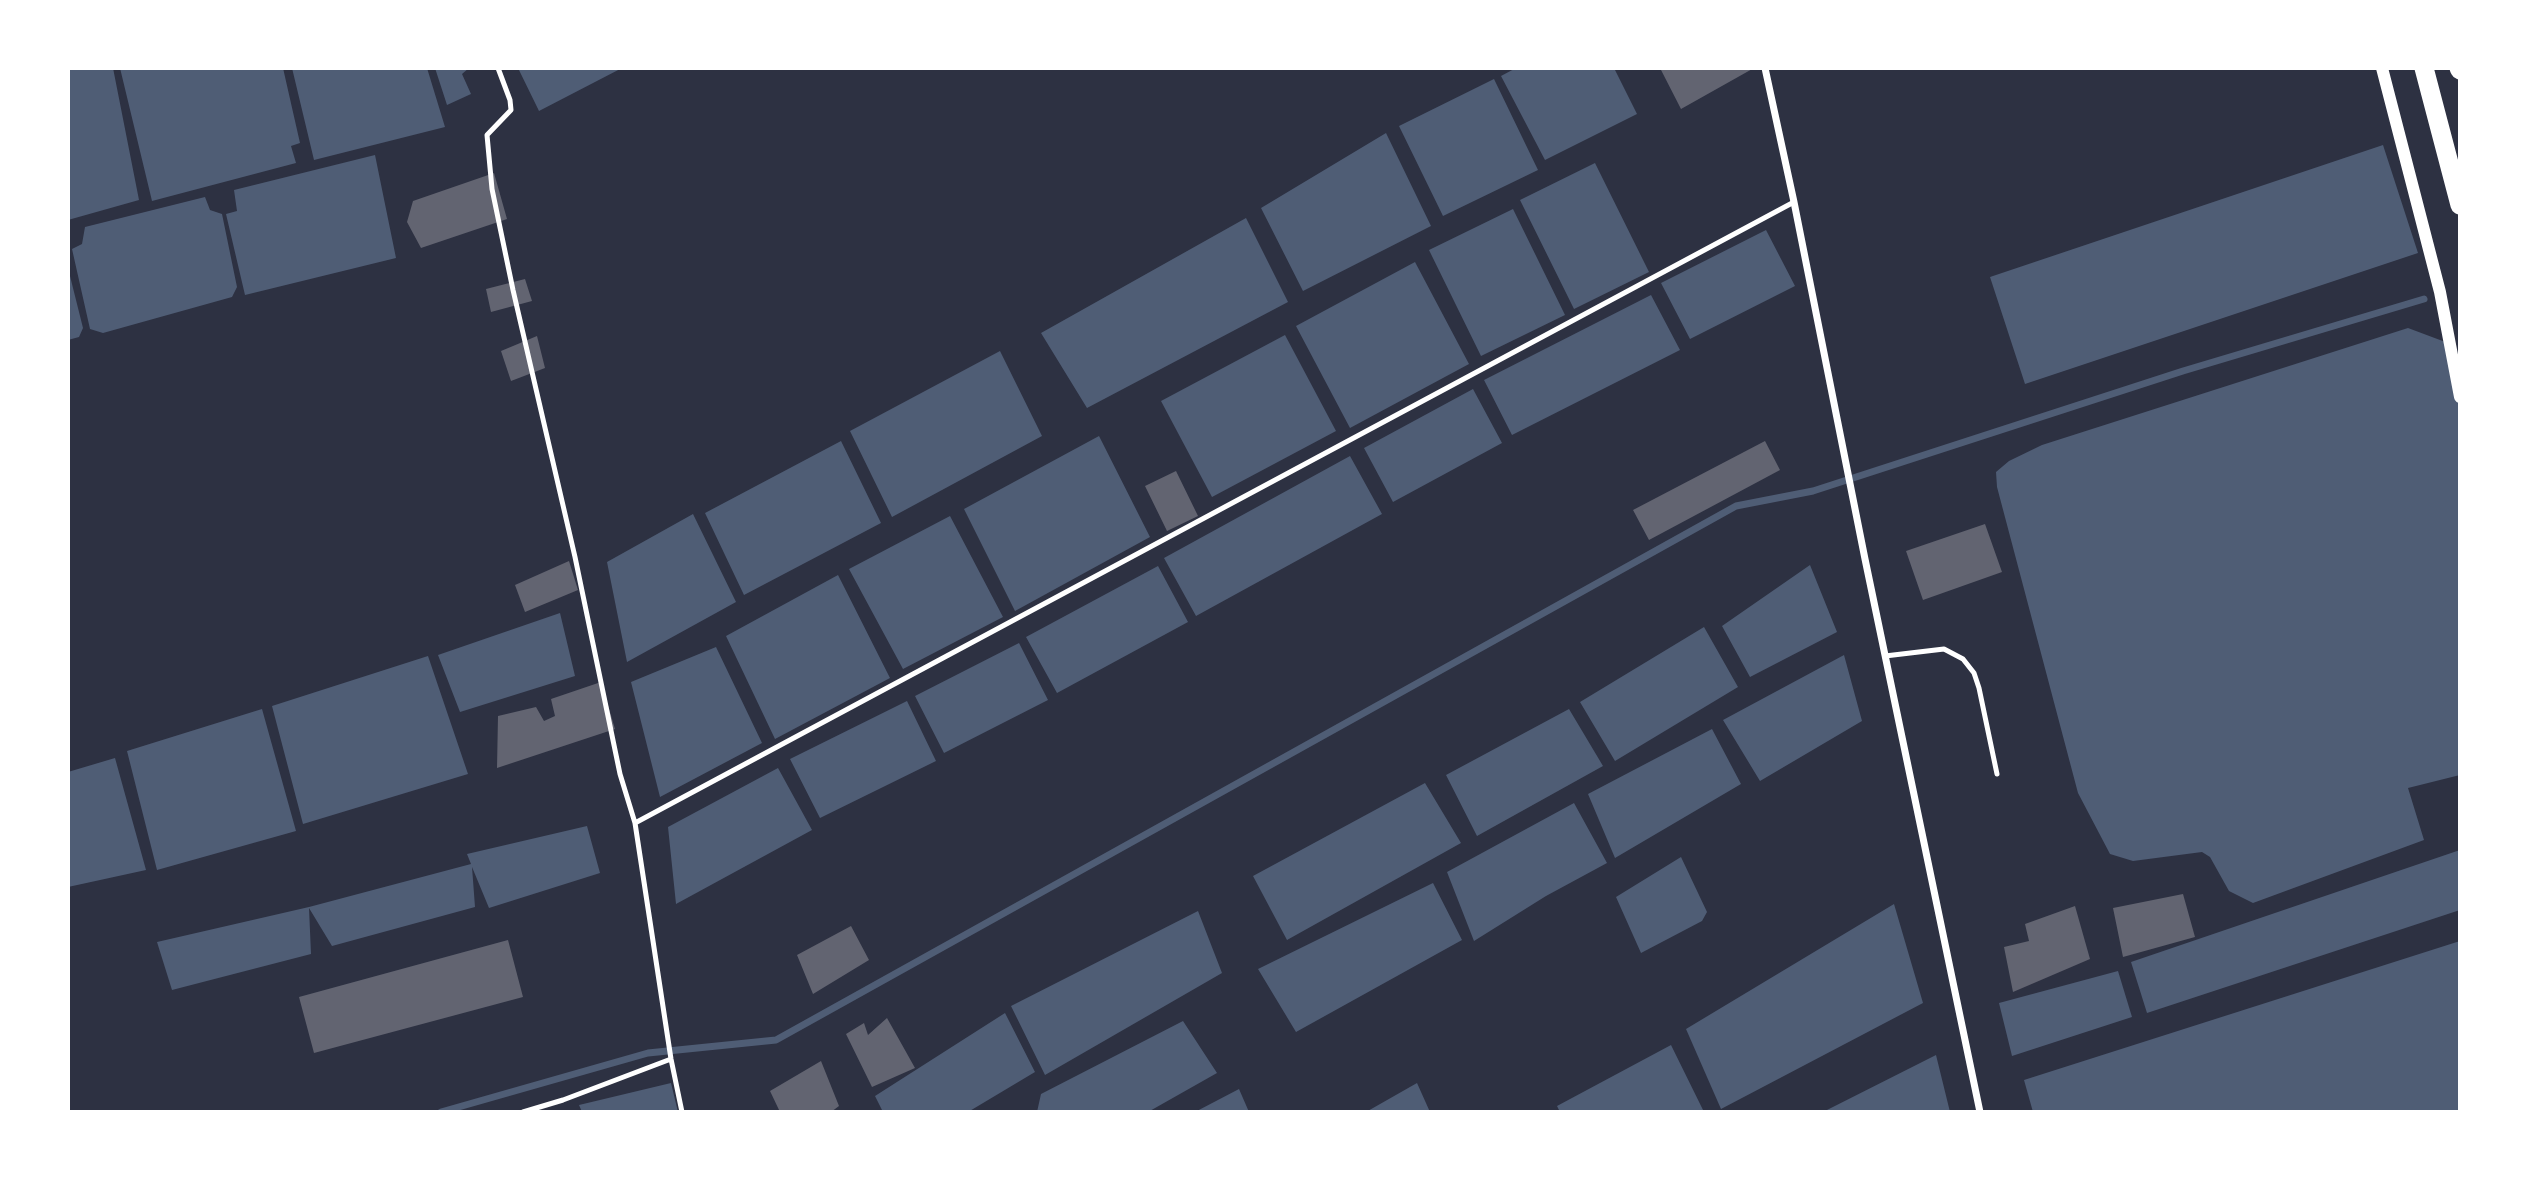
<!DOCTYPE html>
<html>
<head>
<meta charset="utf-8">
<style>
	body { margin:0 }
	#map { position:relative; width:2528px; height:1180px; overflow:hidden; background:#2d3142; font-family:Commissioner,sans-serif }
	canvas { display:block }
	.frame { position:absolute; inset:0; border:70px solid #fff; pointer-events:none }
</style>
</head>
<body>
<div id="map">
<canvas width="2528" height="1180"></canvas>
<div class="frame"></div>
</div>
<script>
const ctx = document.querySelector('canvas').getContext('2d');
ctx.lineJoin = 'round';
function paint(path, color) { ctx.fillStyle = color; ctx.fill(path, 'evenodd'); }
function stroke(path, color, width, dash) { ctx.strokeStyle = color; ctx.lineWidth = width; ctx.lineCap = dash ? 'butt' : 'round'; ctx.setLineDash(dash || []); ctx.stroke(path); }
paint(new Path2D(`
	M68 68H113L139 200 68 220Z
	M120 68H283L300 143 291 146 296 163 152 201Z
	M292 68H427L445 127 314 160Z
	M435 68H469L462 74 471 94 447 105Z
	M518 68H622L539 111Z
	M1516 68H1614L1637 114 1545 160 1501 76Z
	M1494 79 1538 170 1443 216 1399 126Z
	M1386 133 1431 226 1303 291 1261 208Z
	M2383 145 2418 253 2025 384 1990 277Z
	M375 155 396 258 245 295 226 214 237 211 234 190Z
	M1595 163 1649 272 1574 309 1520 200Z
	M205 197 210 210 222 214 237 287 232 297 103 333 90 329 72 249 82 244 85 227Z
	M1513 209 1565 315 1481 356 1429 250Z
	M1246 218 1288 302 1087 408 1041 333Z
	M1766 230 1795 286 1690 339 1661 283Z
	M1415 262 1469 364 1350 428 1296 326Z
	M68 268 83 328 79 337 68 340Z
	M1651 295 1680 350 1512 435 1484 380Z
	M2408 328 2448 343 2460 370V775L2408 788 2424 840 2253 903 2229 891 2210 857 2202 852 2133 861 2110 854 2078 793 1997 487 1996 472 2009 461 2042 445Z
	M1285 335 1336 431 1212 497 1161 401Z
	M1000 351 1042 436 892 517 850 431Z
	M1473 389 1502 443 1393 502 1364 448Z
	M1099 436 1150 537 1015 611 964 509Z
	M841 441 881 523 744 595 705 513Z
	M1350 456 1382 514 1196 616 1164 558Z
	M693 514 736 602 627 662 607 562Z
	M950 516 1003 617 903 669 849 569Z
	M1810 565 1837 632 1750 677 1722 626Z
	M1158 566 1188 622 1057 693 1026 637Z
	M838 575 890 678 775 739 726 636Z
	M560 613 575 676 460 712 438 655Z
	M1704 627 1738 687 1615 761 1580 702Z
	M1019 643 1048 700 944 753 915 696Z
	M716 647 762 743 660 797 631 682Z
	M1844 655 1862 721 1760 781 1723 720Z
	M428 656 468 774 303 824 272 706Z
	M907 701 936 761 820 818 790 759Z
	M262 709 296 831 157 870 127 751Z
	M1569 709 1603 766 1477 836 1446 775Z
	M1712 729 1741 784 1615 858 1588 794Z
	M115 758 146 870 68 887V772Z
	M778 768 812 830 676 904 668 827Z
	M1425 783 1461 843 1287 940 1253 876Z
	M1574 803 1607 863 1546 896 1474 941 1447 872Z
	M587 826 600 873 489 908 472 867 475 907 332 946 309 908 311 954 172 990 157 942 309 907 471 864 467 854Z
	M2460 850V910L2147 1013 2131 962Z
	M1681 857 1707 912 1702 921 1641 953 1616 897Z
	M1433 883 1462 940 1296 1032 1258 969Z
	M1894 904 1923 1003 1721 1109 1686 1029Z
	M1198 911 1222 973 1045 1075 1011 1006Z
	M2460 941V1112H2033L2024 1080Z
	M2118 971 2132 1017 2012 1056 1999 1003Z
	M1005 1013 1035 1072 968 1112H883L875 1096Z
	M1183 1021 1217 1073 1148 1112H1037L1041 1094Z
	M1671 1045 1704 1112H1560L1557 1106Z
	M1936 1055 1950 1112H1823Z
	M671 1083 678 1112H582L579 1105Z
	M1417 1083 1430 1112H1366Z
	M1239 1089 1249 1112H1195Z`), '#4f5d75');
stroke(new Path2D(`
	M441 1112 648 1053 776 1040 1736 506 1813 491 2183 371 2424 299`), '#4f5d75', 7);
paint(new Path2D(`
	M1660 68H1754L1681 109Z
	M494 173 507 219 421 248 407 222 413 201Z
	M525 279 532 301 491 312 486 289Z
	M537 336 545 368 511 381 501 351Z
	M1765 441 1780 470 1649 540 1633 510Z
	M1176 471 1198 516 1167 531 1145 486Z
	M1985 524 2002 572 1923 600 1906 551Z
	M569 561 578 590 525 612 515 585Z
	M601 682 615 729 497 768 498 716 536 707 544 721 555 716 551 699Z
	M2183 894 2195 937 2123 957 2113 908Z
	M2075 906 2090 959 2013 992 2004 947 2029 941 2025 924Z
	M851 926 869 960 813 994 797 955Z
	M508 940 523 997 314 1053 299 997Z
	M887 1018 915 1068 872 1087 846 1034 864 1023 868 1035Z
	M821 1061 839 1106 831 1112H780L770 1091Z`), '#626471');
stroke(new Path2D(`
	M498 68 510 100 511 110 487 135 492 189 513 290 575 557 620 774 635 823 671 1059 682 1112
	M1885 656 1944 649 1963 659 1974 673 1979 688 1997 774
	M635 823 1794 202
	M523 1112 563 1100 671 1059`), '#fff', 5);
stroke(new Path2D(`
	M1765 68 1794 202 1865 559 1980 1112`), '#fff', 7);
stroke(new Path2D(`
	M2382 68 2440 292 2460 397`), '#fff', 12);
stroke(new Path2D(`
	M2424 68 2460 205
	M2459 68 2460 70`), '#fff', 19);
</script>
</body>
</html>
